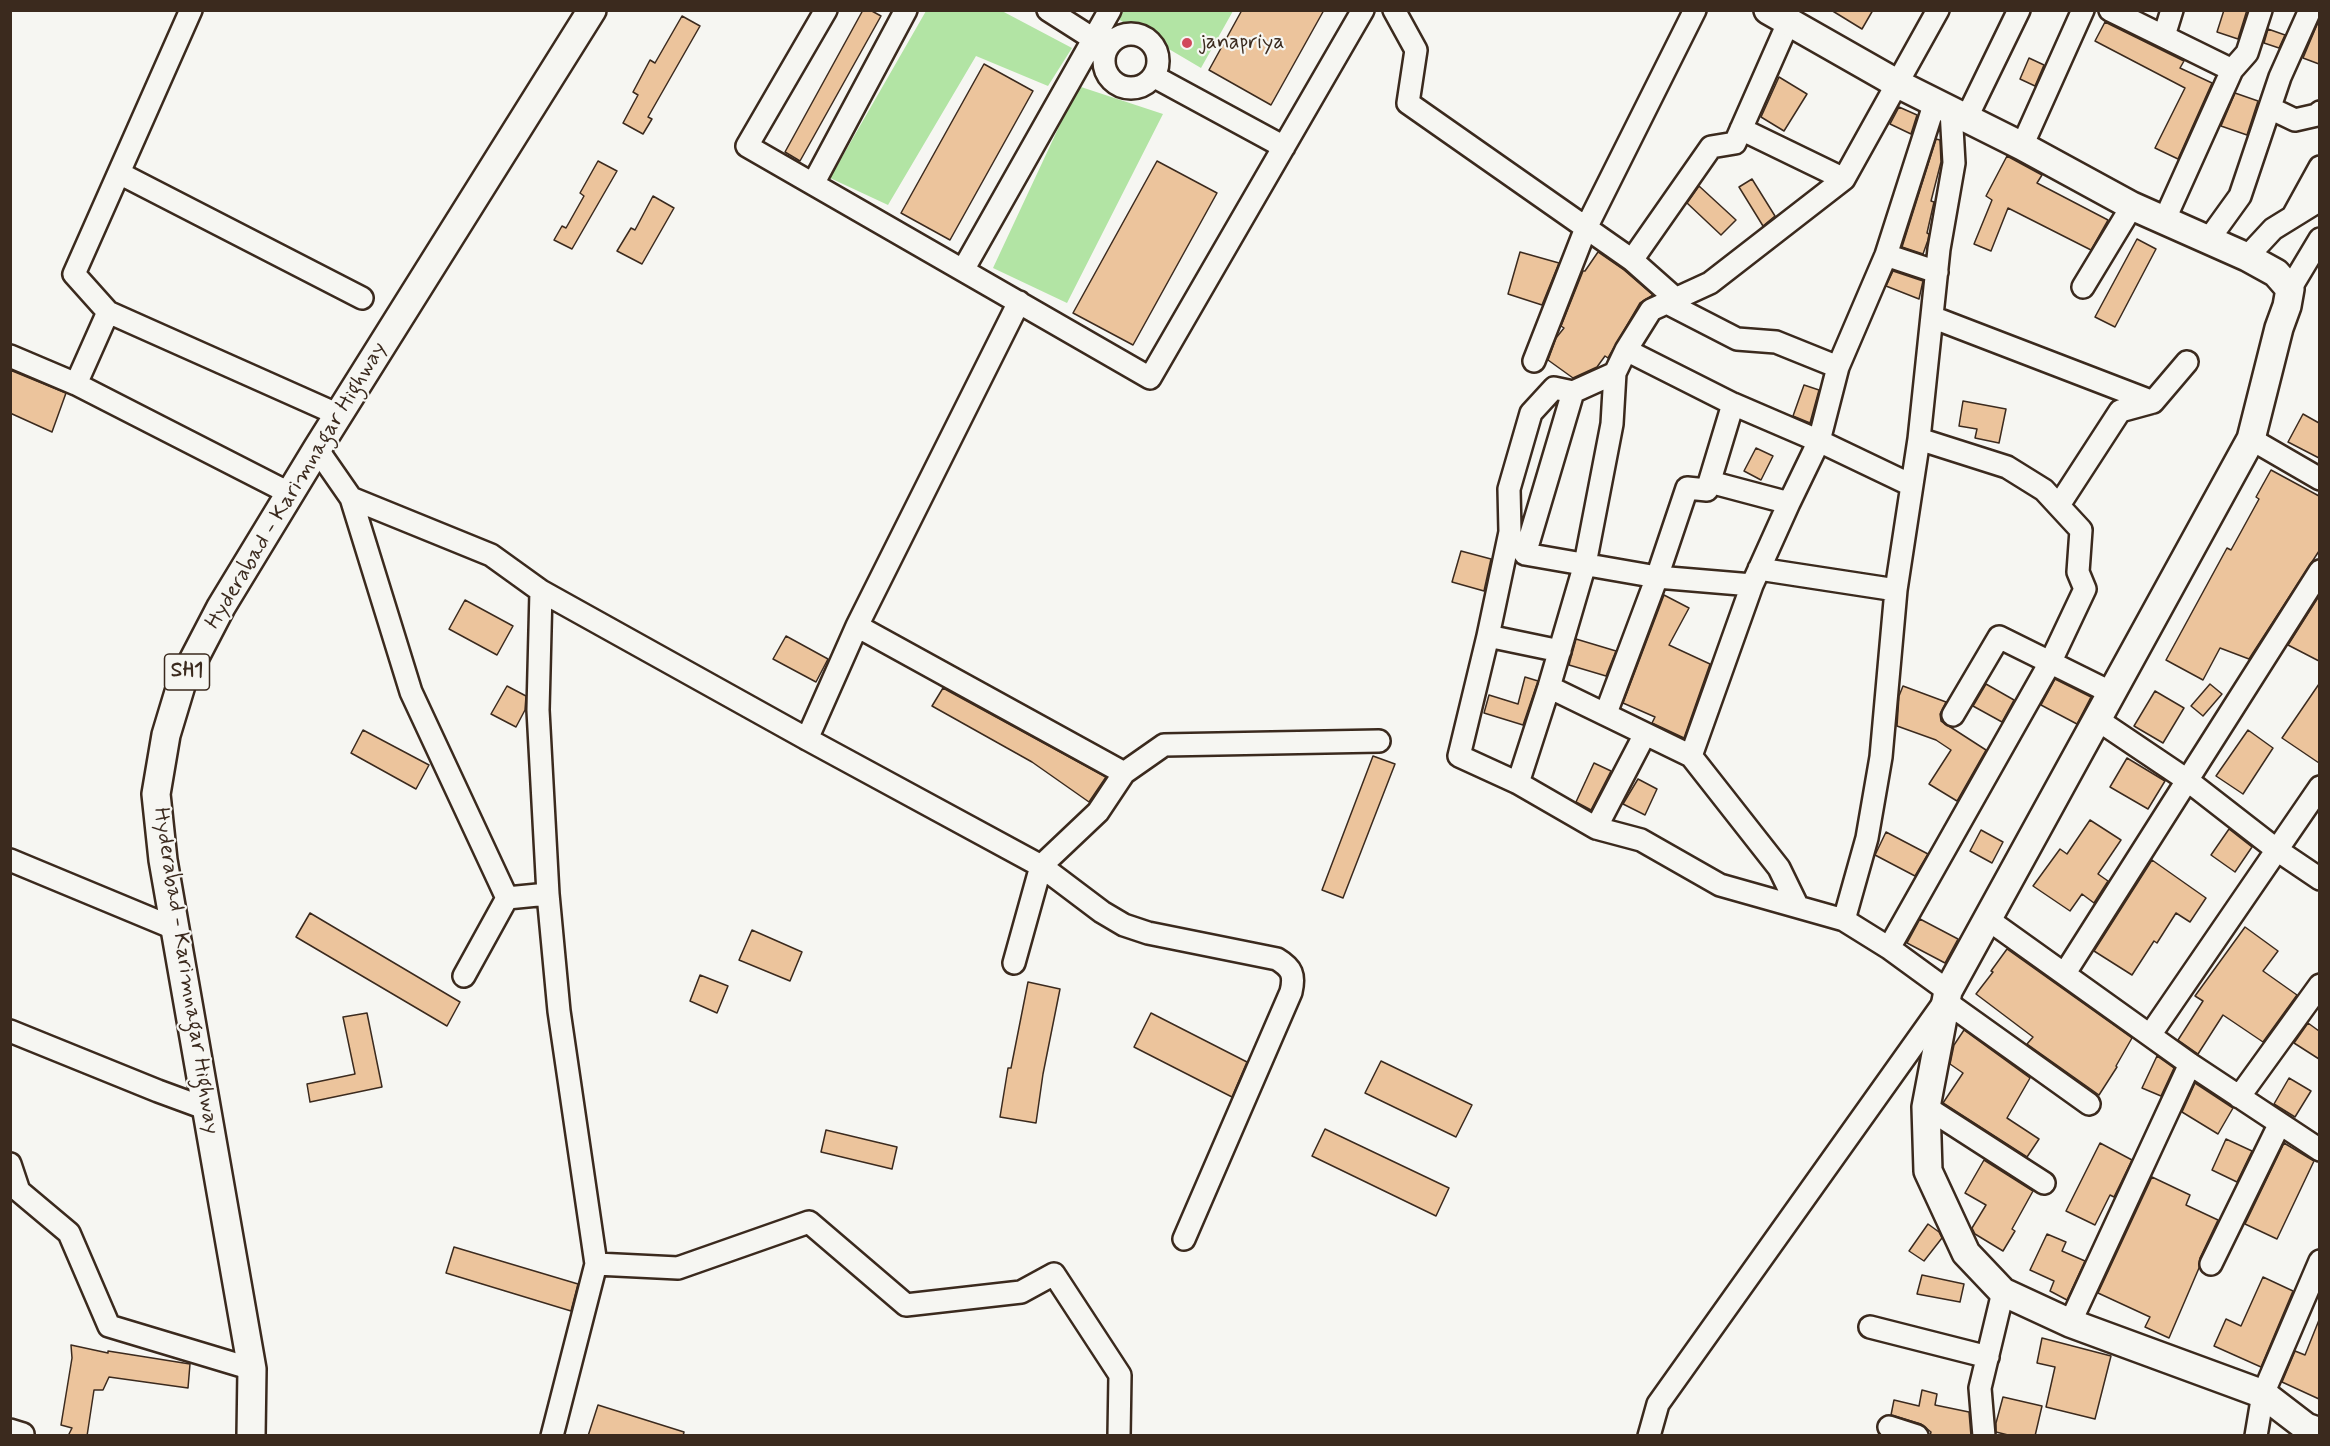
<!DOCTYPE html>
<html>
<head>
<meta charset="utf-8">
<style>
	body { margin:0 }
	#map { position:relative; width:2330px; height:1446px; overflow:hidden; background:#f6f6f2; font-family:Mynerve,sans-serif }
	canvas { display:block }
	.frame { position:absolute; inset:0; border:12px solid #3b2a1e; pointer-events:none }
</style>
</head>
<body>
<div id="map">
<canvas width="2330" height="1446"></canvas>
<div class="frame"></div>
</div>
<script>
const ctx = document.querySelector('canvas').getContext('2d');
ctx.lineJoin = 'round';
function paint(path, color) { ctx.fillStyle = color; ctx.fill(path, 'evenodd'); }
function stroke(path, color, width, dash) { ctx.strokeStyle = color; ctx.lineWidth = width; ctx.lineCap = dash ? 'butt' : 'round'; ctx.setLineDash(dash || []); ctx.stroke(path); }
function write(font, color, halo, rows, align = 'center') {
  ctx.font = font + ' Mynerve,sans-serif'; ctx.lineWidth = 4.5; ctx.setLineDash([]); ctx.textBaseline = 'middle'; ctx.strokeStyle = halo; ctx.fillStyle = color; for (const [text, x, y, turn = 0] of rows) {
    ctx.save(); ctx.translate(x, y); ctx.rotate((+turn || 0) * Math.PI / 180); ctx.textAlign = isNaN(turn) ? turn : align; if (halo) ctx.strokeText(text, 0, 0); ctx.fillText(text, 0, 0); ctx.restore();
  }
}
paint(new Path2D(`
	M1123 10H1233V11L1201 68 1118 19Z
	M926 11H1002L1072 48 1048 86 976 56 888 205 830 178Z
	M1078 86 1163 114 1067 303 993 268Z`), '#b2e4a4');
const building = new Path2D(`
	M863 10H870L881 16 800 161 785 152Z
	M1242 10H1324L1271 105 1209 70Z
	M1831 10H1873L1862 29Z
	M2224 10H2247L2238 39 2217 32Z
	M682 16 700 26 648 117 652 119 643 134 623 123 638 95 633 92 650 60 655 63Z
	M2319 20V64L2303 58Z
	M2105 22 2184 61 2180 68 2212 83 2178 159 2155 148 2185 88 2095 41Z
	M2268 29 2285 35 2279 48 2264 43Z
	M2029 58 2044 65 2035 86 2020 79Z
	M984 64 1033 91 950 240 901 213Z
	M1779 77 1807 94 1784 131 1761 117Z
	M2235 93 2258 101 2247 135 2221 126Z
	M1899 107 1917 115 1911 134 1890 124Z
	M1936 139 1940 140 1941 162 1931 201 1934 202 1927 233 1929 234 1928 240 1923 254 1902 247Z
	M2007 156 2042 175 2037 183 2108 220 2091 250 2008 208 1991 251 1974 244 1992 200 1986 196Z
	M598 161 617 171 572 249 554 240 562 226 566 228 584 196 580 193Z
	M1157 161 1217 193 1133 345 1073 313Z
	M1752 179 1775 216 1763 226 1739 187Z
	M1699 186 1736 220 1721 235 1687 203Z
	M653 196 674 208 642 264 617 251 631 228 635 230Z
	M2137 239 2156 249 2115 327 2095 317Z
	M1520 252 1559 263 1542 305 1508 294Z
	M1598 252 1624 270 1653 295 1640 303 1608 358 1605 356 1597 367 1573 378 1548 360 1556 338 1564 328 1561 326 1583 271H1585Z
	M1893 271 1923 281 1919 299 1886 286Z
	M10 370 66 393 52 432 10 413Z
	M1804 385 1819 390 1810 423 1793 416Z
	M1963 401 2006 409 1999 443 1975 438 1977 429 1959 426Z
	M2303 414 2319 423V458L2288 442Z
	M1756 448 1773 456 1761 480 1744 471Z
	M2271 470 2319 496V551L2249 659 2220 648 2203 680 2166 660 2227 548 2231 550 2259 499 2256 497Z
	M1461 551 1491 559 1484 591 1452 582Z
	M1664 595 1689 608 1669 645 1710 664 1684 738 1652 723 1655 717 1623 703Z
	M2319 596V661L2288 645Z
	M465 600 513 626 497 655 449 629Z
	M786 636 828 659 816 682 773 659Z
	M1576 639 1616 651 1606 676 1569 665Z
	M1525 677 1538 681 1523 725 1484 713 1489 695 1518 704Z
	M2055 679 2091 697 2077 724 2041 705Z
	M1986 684 2014 700 2002 722 1973 706Z
	M2210 684 2222 694 2203 716 2191 706Z
	M2319 684V763L2282 738Z
	M507 686 526 696 525 710 516 727 491 714Z
	M1903 686 1946 702 1940 714 1941 721 1986 750 1957 801 1929 784 1951 750 1936 740 1897 726 1899 696Z
	M943 688 1106 777 1089 802 1032 762 932 706Z
	M2155 691 2184 708 2163 743 2134 726Z
	M363 730 429 765 416 789 351 753Z
	M2248 730 2273 748 2243 794 2216 776Z
	M1373 756 1395 764 1343 898 1322 890Z
	M2127 758 2165 781 2148 809 2110 787Z
	M1594 763 1611 771 1591 810 1576 802Z
	M1638 779 1657 789 1645 815 1623 804Z
	M2090 820 2121 840 2098 874 2108 881 2094 903 2082 894 2070 911 2033 886 2060 849 2067 854Z
	M2229 829 2252 847 2235 872 2211 855Z
	M1981 830 2003 842 1992 863 1970 851Z
	M1886 832 1928 854 1915 876 1875 855Z
	M2152 860 2206 898 2190 922 2176 913 2157 943 2154 941 2132 975 2094 951Z
	M310 913 460 1002 447 1026 296 937Z
	M1920 919 1958 939 1945 963 1907 943Z
	M2245 927 2278 951 2263 971 2297 995 2263 1042 2223 1015 2198 1054 2178 1040 2203 1001 2195 996Z
	M752 930 802 952 790 981 739 960Z
	M2007 949 2132 1038 2116 1066 2117 1067 2099 1095 2027 1044 2033 1037 1976 994 1993 972 1991 971Z
	M700 975 728 986 717 1013 690 1001Z
	M1028 982 1060 989 1043 1074 1036 1123 1000 1117 1008 1068H1011Z
	M367 1013 382 1087 310 1102 307 1084 355 1074 343 1017Z
	M1151 1013 1247 1062 1232 1097 1134 1047Z
	M2308 1023 2319 1031V1059L2294 1043Z
	M1964 1030 2030 1078 2007 1118 2039 1139 2027 1157 1943 1103 1963 1073 1950 1064 1954 1045Z
	M2157 1056 2174 1068 2161 1096 2142 1088Z
	M1381 1061 1472 1105 1456 1137 1365 1093Z
	M2289 1078 2311 1091 2295 1117 2274 1104Z
	M2195 1083 2233 1108 2218 1134 2182 1112Z
	M1325 1129 1449 1188 1436 1216 1312 1156Z
	M826 1130 897 1147 892 1169 821 1152Z
	M2226 1139 2252 1151 2237 1182 2212 1170Z
	M2100 1143 2132 1160 2114 1197 2110 1195 2095 1225 2066 1211Z
	M2284 1143 2314 1161 2277 1239 2245 1224Z
	M1984 1160 2033 1191 2012 1229 2015 1231 2003 1251 1975 1234 1972 1228 1986 1205 1965 1193Z
	M2152 1177 2190 1195 2186 1205 2218 1220 2200 1258 2199 1268 2169 1338 2145 1327 2150 1317 2098 1293Z
	M1928 1224 1939 1232 1942 1238 1924 1261 1909 1251Z
	M2047 1234 2066 1242 2062 1251 2085 1261 2067 1300 2050 1291 2054 1281 2030 1270Z
	M454 1247 578 1284 571 1311 446 1273Z
	M1922 1275 1964 1284 1960 1302 1917 1294Z
	M2263 1277 2293 1291 2261 1367 2214 1346 2226 1319 2241 1326Z
	M2319 1320V1399L2282 1382 2295 1351 2305 1355Z
	M2042 1338 2111 1356 2095 1419 2046 1407 2055 1367 2037 1363Z
	M71 1345 108 1353V1351L190 1364 188 1388 109 1377 103 1390H94L87 1436H68L72 1428 61 1425 72 1358Z
	M1922 1390 1937 1394 1935 1405 1969 1412 1971 1436H1930L1931 1432 1921 1424 1891 1415 1894 1400 1919 1406Z
	M2003 1397 2042 1406 2035 1436H2012L1996 1432V1423Z
	M598 1405 684 1432 683 1436H588Z`);
paint(building, '#ecc49c');
stroke(building, '#3b2a1e', 1.5);
const minor = new Path2D(`
	M191 10 74 274 108 312 339 415
	M826 10 747 146 1150 378 1363 10
	M1048 10 1106 47
	M1394 10 1416 50 1408 103 1632 260 1676 299
	M2110 10 2232 70 2164 221
	M1104 61a27 27 0 1 1 54 0a27 27 0 1 1-54 0Z
	M2164 36 2172 10
	M2232 70 2247 53 2261 10
	M1155 77 1284 147
	M2270 108 2295 120 2317 115 2320 112
	M1967 117 2019 10
	M1741 129 1844 179
	M2022 146 2083 10
	M119 173 362 298
	M813 184 906 10
	M2293 216 2320 167
	M2209 239 2240 196 2280 77 2310 10
	M1886 255 1937 272
	M2247 257 2273 229 2320 200
	M1632 260 1711 147 1735 143 1788 23
	M963 270 1110 10
	M2083 287 2132 206
	M2290 289 2320 239
	M1667 303 1737 339 1776 342 1838 367
	M1932 317 2153 402
	M1626 350 1733 404 1819 441 1911 485
	M10 356 76 384 291 494
	M1534 361 1586 228 1695 10
	M1615 373 1573 392 1554 388 1531 413 1509 489 1510 532 1488 636 1459 756 1518 783 1596 828 1641 840 1720 885 1844 920 1889 948 1948 991
	M76 384 108 312
	M1573 392 1525 554 1657 577 1752 585
	M2251 439 2320 479
	M317 449 351 498 491 555 541 591 538 710 548 894 559 1011 596 1264 678 1268 809 1222 906 1305 1021 1292 1054 1274 1120 1375 1119 1436
	M1710 482 1789 503
	M351 498 411 692 507 898
	M2059 505 2120 411 2153 402 2187 362
	M1759 569 1896 590
	M541 591 807 739 1041 866 1014 963
	M857 626 1124 773 1098 812 1041 866 1102 912 1124 925 1148 933 1277 959C1292 968 1295 975 1291 992L1184 1239
	M1488 636 1560 651
	M1549 687 1691 756 1752 585 1789 503 1819 441 1838 367 1886 255 1935 102
	M1606 713 1657 577 1687 488 1707 490 1733 404
	M1953 715 1999 637 2112 693
	M2098 720 2187 780 2277 850 2320 879
	M807 739 857 626 1019 302
	M1691 756 1779 868 1797 905
	M1124 773 1164 745 1379 741
	M1518 783 1549 687 1585 564 1612 424 1615 373 1626 350 1651 310 1710 283 1844 179 1938 10
	M1596 828 1645 734
	M10 860 176 929
	M1986 918 2190 1064 2320 1150
	M1844 920 1867 838 1881 757 1896 590 1919 439 1939 249 1954 163 1951 110
	M1889 948 2051 661 2085 589 2078 572 2081 530 2044 490 2007 467 1919 439
	M2065 973 2320 571
	M464 976 507 898 548 894
	M10 1031 158 1091 207 1109
	M2150 1035 2320 787
	M2239 1097 2320 985
	M1926 1107 2044 1183
	M10 1164 19 1191 69 1233 109 1326 252 1369
	M2211 1264 2279 1125
	M2070 1323 2190 1064
	M1870 1327 1988 1357
	M1889 1427 1917 1436
	M10 1430 23 1434
	M552 1436 596 1264
	M1649 1436 1658 1404 1945 1001 2089 1104
	M1984 1436 1980 1388 2003 1292
	M2256 1436 2263 1394 2320 1261`);
const major = new Path2D(`
	M1768 10 1898 84 2022 146 2132 206 2247 257 2276 273 2290 289 2287 306 2279 328 2251 439 1948 991 1926 1107 1928 1171 1966 1253 2003 1292 2070 1323 2263 1394 2306 1427 2320 1432
	M251 1436 252 1369 163 860 156 794 166 735 182 682 221 607 317 449 592 10`);
stroke(minor, '#3b2a1e', 26);
stroke(major, '#3b2a1e', 32);
stroke(minor, '#f6f6f2', 21);
stroke(major, '#f6f6f2', 27);
for (const [x, y, r, color] of [
	[1187,43,6,"#d1495b"]
]) { const dot = new Path2D(); dot.arc(x, y, r, 0, 2 * Math.PI); ctx.fillStyle = color; ctx.fill(dot); stroke(dot, '#f6f6f2', 2); }
for (const [x, y, w] of [
	[187,672,45]
]) { const box = new Path2D(); box.roundRect(x - w / 2, y - 18, w, 36, 4.5); ctx.fillStyle = '#f6f6f2'; ctx.fill(box); stroke(box, '#3b2a1e', 1.5); }
write('bold 21px', '#3b2a1e', null, [
	["SH1",187,672]
]);
write('22px', '#3b2a1e', '#f6f6f2', [
	["janapriya",1199,43]
], 'left');
write('22px', '#3b2a1e', '#f6f6f2', [
	["Hyderabad - Karimnagar Highway",297,486,-59],
	["Hyderabad - Karimnagar Highway",185,971,81]
]);
</script>
</body>
</html>
